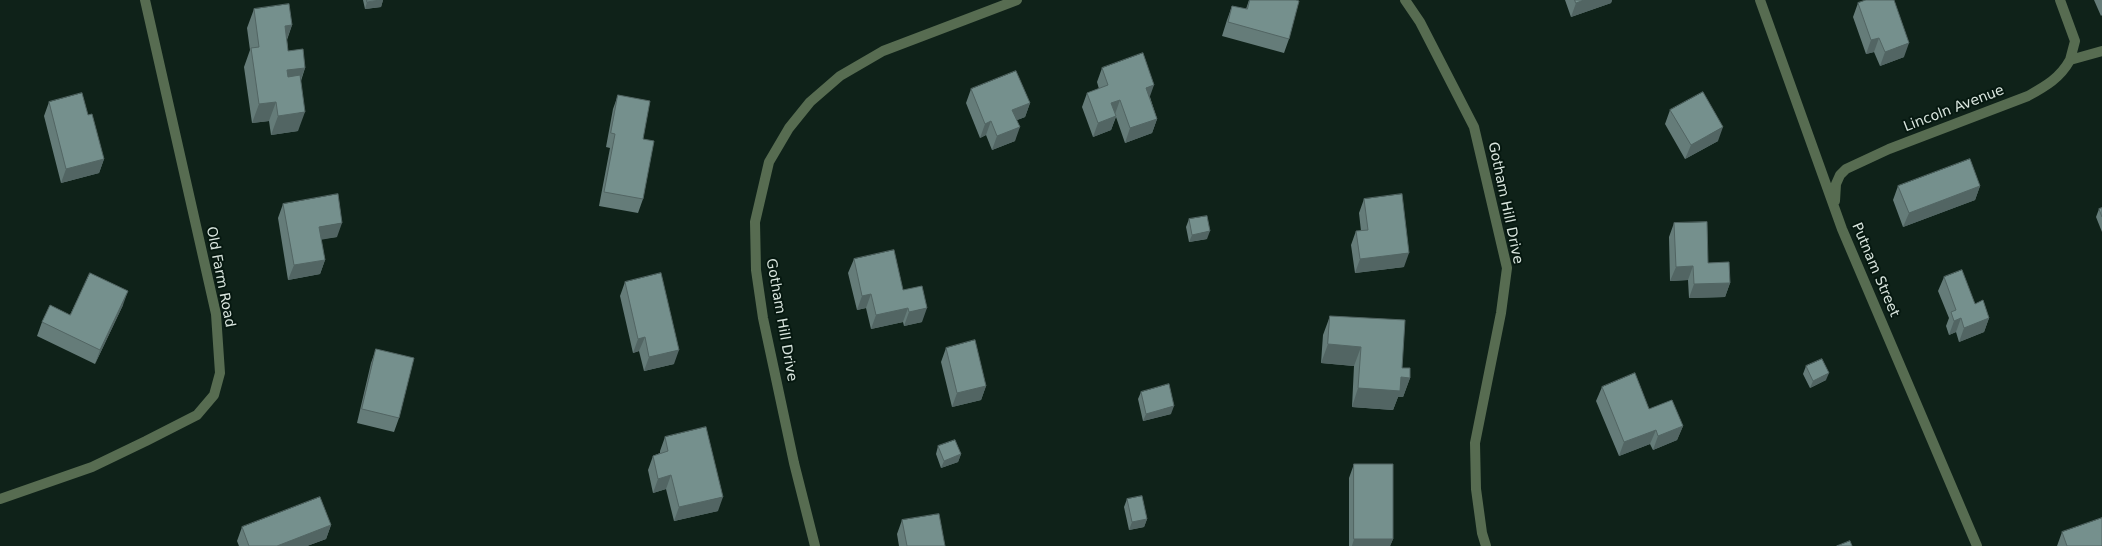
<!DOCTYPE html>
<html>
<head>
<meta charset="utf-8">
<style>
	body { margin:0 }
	canvas { display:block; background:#0f2219 }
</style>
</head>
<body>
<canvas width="2102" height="546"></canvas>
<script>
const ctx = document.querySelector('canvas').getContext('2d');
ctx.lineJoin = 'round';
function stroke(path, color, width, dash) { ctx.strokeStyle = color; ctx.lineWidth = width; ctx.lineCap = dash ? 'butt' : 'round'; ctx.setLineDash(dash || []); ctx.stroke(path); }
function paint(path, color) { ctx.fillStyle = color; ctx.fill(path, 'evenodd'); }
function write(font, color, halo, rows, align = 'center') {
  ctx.font = font + ' "DejaVu Sans",sans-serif'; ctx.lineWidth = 4; ctx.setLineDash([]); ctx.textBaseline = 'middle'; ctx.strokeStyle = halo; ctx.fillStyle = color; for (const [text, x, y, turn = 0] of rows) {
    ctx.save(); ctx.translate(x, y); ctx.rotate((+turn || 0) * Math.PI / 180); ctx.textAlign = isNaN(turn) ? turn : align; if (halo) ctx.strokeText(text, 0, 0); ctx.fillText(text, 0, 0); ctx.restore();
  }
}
stroke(new Path2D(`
	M1405 0 1420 22 1474 127 1507 268 1501 313 1475 443 1476 489 1482 533 1486 546
	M1760 0 1842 229 1977 546
	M2060 0 2075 41 2070 60
	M1835 201 1836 184 1840 175 1846 169 1889 149 2028 96C2046 86 2060 78 2070 60L2102 51
	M0 499 92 467 146 441 197 415 214 395 220 373 216 314 145 0
	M815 546 794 463 763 318 756 270 755 222 769 162 789 128 810 102 840 76 883 51 1017 0`), '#576c51', 10);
paint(new Path2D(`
	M363 0H383L381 7 365 9Z
	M1249 0H1296L1289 39 1284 53 1222 36 1227 20 1232 6 1246 9Z
	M1565 0H1612L1611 3 1571 17Z
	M2094 0H2102V15L2101 16Z
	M1858 3 1904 57 1880 66 1874 52 1866 54 1853 17Z
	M254 9 292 25 287 40 288 51 305 68 301 81 298 131 271 135 269 121 252 123 244 67 250 50 247 28Z
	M1102 68 1150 97 1157 119 1152 133 1125 143 1116 117 1111 130 1093 137 1082 107 1087 93 1099 89 1097 82Z
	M971 89 1030 103 1025 117 1017 120 1015 141 992 150 986 135 980 138 966 103Z
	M618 95 643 139V199L638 213 599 206 610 148 606 147 613 109Z
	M49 102 88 115 104 159 99 173 61 183 44 116Z
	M1670 110 1718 141 1685 159 1665 124Z
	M1898 186H1980L1975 200 1903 227 1893 200Z
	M1364 199 1404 267 1355 273 1351 245 1356 231H1361L1359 213Z
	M283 204 337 237 321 239 325 260 320 274 288 280 278 218Z
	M2102 208V232L2096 217 2099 209Z
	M1189 219 1207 239 1189 242 1186 227Z
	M1674 223 1708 263 1730 283 1725 297 1689 298 1688 280 1670 281 1669 237Z
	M854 259 903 290 922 322 904 326 903 322 871 329 866 308 857 310 848 273Z
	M1944 277 1975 304 1989 318 1984 332 1959 342 1956 332 1949 335 1946 326 1949 318 1938 291Z
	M625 282 674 364 644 371 639 351 633 353 620 296Z
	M123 305 95 364 37 336 42 322 70 315Z
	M1330 316 1402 368 1410 378 1403 397H1398L1393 410 1352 407 1354 366 1321 363 1323 335Z
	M946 348 986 386 981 400 952 407 941 362Z
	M376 349 399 418 394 432 357 423 371 363Z
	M1806 366 1826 380 1810 388 1803 374Z
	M1602 387 1649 409 1683 426 1677 440 1653 450 1650 444 1619 456 1596 401Z
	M1141 392 1171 414 1143 421 1138 399Z
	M665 437 718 511 674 521 666 489 653 493 648 470 653 456 660 453V451Z
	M938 446 961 454 958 462 941 468 936 454Z
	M1354 464 1393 539 1390 546H1349V478Z
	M1127 499 1147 519 1144 527 1129 530 1124 507Z
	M902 520 945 546H899L897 534Z
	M331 525 326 539 307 546H239L237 541 242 527Z
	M2062 532 2102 546H2057Z`), '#657c79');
paint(new Path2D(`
	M380 0H383L381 7 365 9 367 2Z
	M1584 0H1612L1611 3 1571 17 1576 3Z
	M292 25 285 44V26Z
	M1879 38 1874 52 1866 54 1871 40Z
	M1909 43 1904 57 1880 66 1885 52Z
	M305 68 298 87 280 89 287 70Z
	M1154 85 1149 99 1146 88Z
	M1120 100 1115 114 1111 103Z
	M276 102 269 121 252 123 259 104Z
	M1030 103 1025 117 1007 124 1012 110Z
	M305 112 298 131 271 135 278 116Z
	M1116 116 1111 130 1093 137 1098 123Z
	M1157 119 1152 133 1125 143 1130 128Z
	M991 121 986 135 980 138 985 124Z
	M1020 127 1015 141 992 150 997 136Z
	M1723 127 1718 141 1685 159 1691 145Z
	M104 159 99 173 61 183 66 169Z
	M1980 186 1975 200 1903 227 1909 213Z
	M342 223 337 237 314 241 319 227Z
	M1210 231 1207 239 1189 242 1192 235Z
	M1409 253 1404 267 1355 273 1360 259Z
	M325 260 320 274 288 280 294 265Z
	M1693 266 1688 280 1670 281 1676 267Z
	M1730 283 1725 297 1689 298 1694 284Z
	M128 291 123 305 95 364 100 350Z
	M871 294 866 308 857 310 862 296Z
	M908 308 903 322 871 329 876 315Z
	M927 308 922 322 904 326 909 312Z
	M1961 318 1956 332 1949 335 1954 321Z
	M1989 318 1984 332 1959 342 1964 328Z
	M645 337 639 351 633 353 638 339Z
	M1328 344 1361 347 1354 366 1321 363Z
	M679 350 674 364 644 371 649 357Z
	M1829 373 1826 380 1810 388 1813 381Z
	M1401 377 1410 378 1403 397H1398L1393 410 1352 407 1358 388Z
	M986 386 981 400 952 407 957 393Z
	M1174 406 1171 414 1143 421 1146 414Z
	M1683 426 1677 440 1653 450 1658 436Z
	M1656 430 1650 444 1619 456 1624 442Z
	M961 454 958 462 941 468 944 461Z
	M671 475 666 489 653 493 658 479Z
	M723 497 718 511 674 521 679 507Z
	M1147 519 1144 527 1129 530 1132 522Z
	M331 525 326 539 307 546H277Z
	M1354 539H1393L1390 546H1352Z`), '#526563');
const building = new Path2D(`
	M367 0H380L367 2Z
	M1250 0H1296L1299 1 1289 39 1228 22 1232 6 1247 9Z
	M1575 0H1584L1576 3Z
	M1866 0H1894L1909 43 1885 52 1879 38 1871 40 1858 3Z
	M289 4 292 25 285 26 288 51 303 49 305 68 287 70 288 77 300 75 305 112 278 116 276 102 259 104 251 48 259 47 254 9Z
	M1143 53 1154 85 1146 88 1157 119 1130 128 1120 100 1111 103 1116 116 1098 123 1087 93 1108 85 1102 68Z
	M1016 71 1030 103 1012 110 1020 127 997 136 991 121 985 124 971 89Z
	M1703 92 1723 127 1691 145 1670 110Z
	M82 93 88 115 92 114 104 159 66 169 49 102Z
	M618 95 650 101 643 139 654 141 643 199 604 192 615 134 611 133Z
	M1970 159 1980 186 1909 213 1898 186Z
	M338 194 342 223 319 227 325 260 294 265 283 204Z
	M1402 194 1409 253 1360 259 1356 231 1368 230 1364 199Z
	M2102 208V217L2099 209Z
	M1207 216 1210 231 1192 235 1189 219Z
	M1707 222 1708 263 1729 262 1730 283 1694 284 1693 266 1676 267 1674 223Z
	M894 250 903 290 922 286 927 308 909 312 908 308 876 315 871 294 862 296 854 259Z
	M1962 270 1975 304 1983 300 1989 318 1964 328 1961 318 1954 321 1951 312 1956 310 1944 277Z
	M90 273 128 291 100 350 42 322 50 305 70 315Z
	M661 273 679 350 649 357 645 337 638 339 625 282Z
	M1330 316 1405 320 1402 368H1410V378L1401 377 1400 391 1358 388 1361 347 1328 344Z
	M975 340 986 386 957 393 946 348Z
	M376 349 414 358 399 418 362 409Z
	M1822 359 1829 373 1813 381 1806 366Z
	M1635 373 1649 409 1672 400 1683 426 1658 436 1656 430 1624 442 1602 387Z
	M1169 384 1174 406 1146 414 1141 392Z
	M706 427 723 497 679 507 671 475 658 479 653 456 668 451 665 437Z
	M955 440 961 454 944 461 938 446Z
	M1354 464H1393V539H1354Z
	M1142 496 1147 519 1132 522 1127 499Z
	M320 497 331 525 277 546H249L242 527Z
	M939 514 945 546H907L902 520Z
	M2102 518V546H2067L2062 532Z
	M1850 541 1852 546H1837Z`);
paint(building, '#75908d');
stroke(building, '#526563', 1);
write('14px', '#d9e5de', '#061810', [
	["Lincoln Avenue",1954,109,-21],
	["Gotham Hill Drive",1505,203,78],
	["Putnam Street",1875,270,67],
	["Old Farm Road",220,277,79],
	["Gotham Hill Drive",781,320,80]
]);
</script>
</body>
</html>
